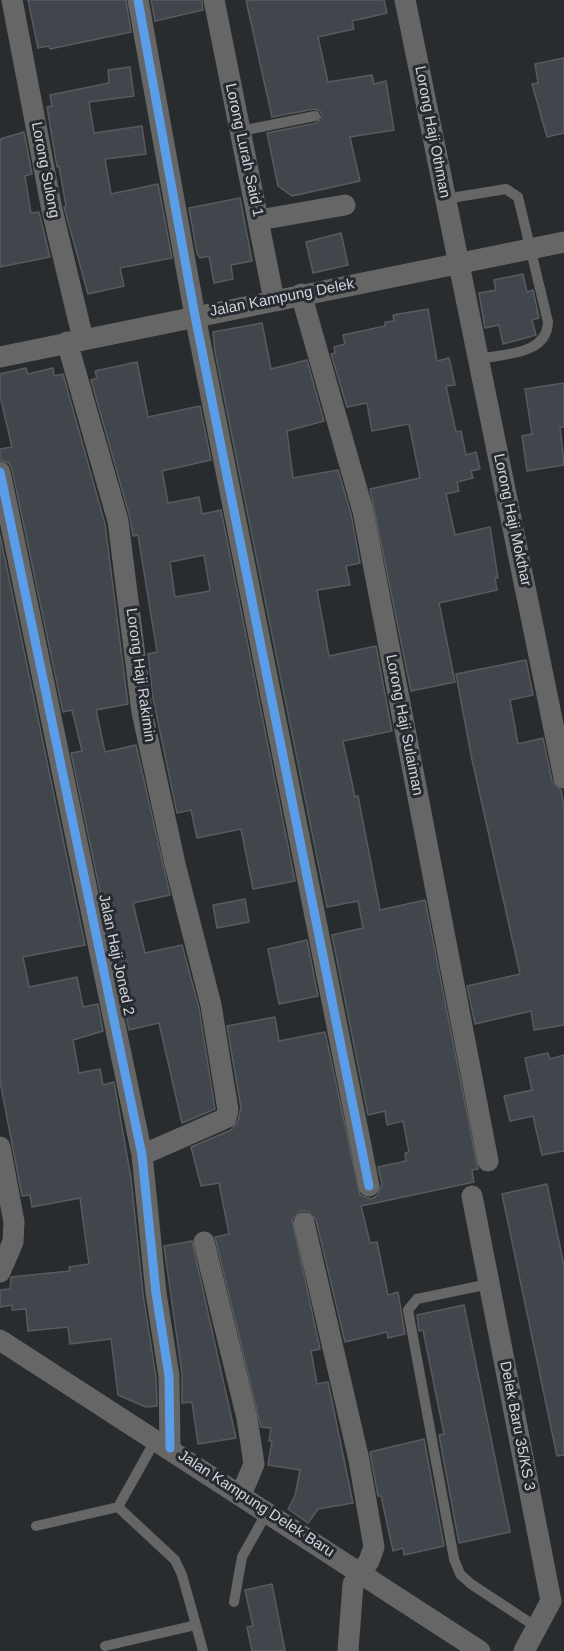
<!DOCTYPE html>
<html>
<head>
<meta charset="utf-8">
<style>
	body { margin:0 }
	canvas { display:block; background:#292c2f }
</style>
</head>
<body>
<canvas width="564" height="1651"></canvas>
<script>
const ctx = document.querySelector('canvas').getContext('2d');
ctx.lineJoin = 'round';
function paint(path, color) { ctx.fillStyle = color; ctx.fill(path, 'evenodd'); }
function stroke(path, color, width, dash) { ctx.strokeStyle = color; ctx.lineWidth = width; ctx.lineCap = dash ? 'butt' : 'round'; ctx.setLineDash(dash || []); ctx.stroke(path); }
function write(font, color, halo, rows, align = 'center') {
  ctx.font = font + ' Helvetica,sans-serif'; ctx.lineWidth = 6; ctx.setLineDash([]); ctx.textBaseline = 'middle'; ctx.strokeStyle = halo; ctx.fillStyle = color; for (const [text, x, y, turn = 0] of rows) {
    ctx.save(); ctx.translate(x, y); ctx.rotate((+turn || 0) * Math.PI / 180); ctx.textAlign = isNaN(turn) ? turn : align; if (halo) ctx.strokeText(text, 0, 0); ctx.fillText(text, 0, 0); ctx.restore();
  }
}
const building = new Path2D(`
	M28 0H126L131 32 50 49 49 46 38 48Z
	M151 0H202L203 10 155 21Z
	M246 0H384L387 13 352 21 354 29 318 37 328 82 372 75 374 84 386 81 394 130 350 137 360 181 292 196 278 186 267 133 317 123 322 115 320 111 314 109 272 117Z
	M564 58V133L547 137 532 84 538 83 535 64Z
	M130 67 134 96 89 102 94 133 142 126 146 154 105 159 111 194 158 184 172 258 120 268 124 286 88 294 64 207 66 206 59 166 57 167 47 107 52 106 50 95 109 83 108 70Z
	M24 132 32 174 25 176 31 213 39 212 50 257 0 267V139Z
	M240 198 252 261 231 265 233 279 214 283 209 256 200 258 197 253 189 208Z
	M341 233 348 265 313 273 306 242Z
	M523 274 527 292 533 290 539 318 532 320 536 335 503 344 499 325 485 328 479 293 496 290 494 280Z
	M428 309 437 361 449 358 455 385 446 386 456 432 461 431 466 455 476 452 480 469 471 471 473 478 457 482 459 491 446 494 455 535 490 527 498 578H495L497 590 439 603 455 682 411 691 370 489 420 478 409 424 372 431 367 403 347 407 331 354 335 353 334 347 345 344 343 335 385 326V322L394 321 393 315Z
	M262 323 271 369 307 360 324 421 287 431 293 478 338 470 351 514 360 563 346 566 350 585 317 590 329 656 376 646 392 731 343 741 355 797 358 796 380 910 425 900 478 1169 472 1170 474 1182 361 1206 370 1243 377 1242 388 1295 398 1292 405 1334 388 1338 387 1332 345 1342 316 1220 307 1211H301L292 1219 320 1349 311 1351 317 1384 328 1382 353 1503 318 1509 308 1523 288 1509 295 1496 300 1470 268 1465 272 1441H269L271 1428 261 1427 215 1237 229 1234 219 1183 201 1186 191 1147 231 1130 238 1121 241 1108 227 1026 275 1017 279 1041 325 1032 360 1195 371 1199 377 1196 382 1184 378 1167 406 1161 405 1153 409 1152 403 1121 387 1125 385 1111 368 1115 332 935 363 928 358 901 327 907 215 352 213 332Z
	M137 362 148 417 200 406 211 460 162 471 168 503 199 497 202 514 221 510 295 881 253 889 241 829 197 838 191 810 177 813 153 698 148 654 157 652 138 535 133 536 130 518 91 380 97 378 95 371ZM204 555 210 591 175 597 170 562Z
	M26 368 28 374 53 368 54 376 63 374 105 524 128 704 96 710 105 752 136 745 170 895 133 903 145 953 182 945 199 1008 215 1109 182 1123 159 1023 129 1030 71 753 82 751 72 710 63 712 12 469 9 463 0 460V449L12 447 0 396V374Z
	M564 383V427H560L564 465 527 471 522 436 532 434 525 389Z
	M0 535 85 945 23 957 29 987 77 977 83 1007 98 1004 103 1031 73 1040 79 1073 100 1069 103 1085 114 1082 131 1178 143 1294 156 1377 157 1406 146 1407 118 1395 111 1339 70 1344 68 1327 28 1331 26 1309 12 1310V1305L0 1307V1290L10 1289 11 1277 70 1271 69 1267 89 1264 80 1198 32 1207 30 1195 22 1196 0 1081Z
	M526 660 533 695 510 700 518 744 543 738 552 781 561 790 564 806V1025L534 1030 531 1011 475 1024 467 986 520 974 471 755 456 674Z
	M245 899 249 922 217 928 213 905Z
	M307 940 318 996 279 1004 268 949Z
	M548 1053 550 1059 564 1055V1151L542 1155 533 1116 510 1121 504 1096 532 1090 525 1058Z
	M547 1184 564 1266V1455L557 1456 502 1194Z
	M192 1241 236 1438 198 1444 192 1402 182 1403V1374L164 1246Z
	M464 1305 510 1532 459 1543 439 1435 444 1434 423 1330 419 1331 417 1315Z
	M424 1439 444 1546 404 1555 403 1548 393 1551 381 1496H378L370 1452Z
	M272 1584 285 1651H252L247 1627 253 1626 245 1590Z`);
paint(building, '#41464c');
stroke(building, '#585b5d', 1.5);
stroke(new Path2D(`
	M241 131 315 116
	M445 199 506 189 518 197 548 322C547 355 504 354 478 359
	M489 1284 417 1299 408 1310 454 1559 460 1574 471 1584 538 1628
	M118 1507 156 1439
	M36 1526 118 1507
	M234 1602 242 1557 267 1512
	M196 1625 203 1651
	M105 1646 196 1625 182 1575 175 1560 118 1507`), '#656665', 10);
stroke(new Path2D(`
	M12 0 52 210 83 339
	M138 0 195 316 369 1186
	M214 0 274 300
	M405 0 564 778
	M259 220 345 205
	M301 294 363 511 488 1161
	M67 342 118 521 142 712 175 864 211 1005 228 1110 226 1118 142 1155
	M0 357 564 242
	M0 472 142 1155 156 1293 169 1376 170 1448
	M0 1147 14 1222 13 1242 0 1272
	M472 1196 551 1601 524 1651
	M304 1223 359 1460 374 1547 369 1561 353 1584 348 1651
	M204 1242 247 1418 254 1464 241 1495
	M0 1340 480 1651`), '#656665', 21);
stroke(new Path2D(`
	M138 0 195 316 369 1186
	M0 472 142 1155 156 1293 169 1376 170 1448`), '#5a9eea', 9);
write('15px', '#d2d4d8', '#272b31', [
	["Lorong Haji Othman",432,132,79],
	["Lorong Lurah Said 1",244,150,78],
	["Lorong Sulong",45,170,79],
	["Jalan Kampung Delek",282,298,-11],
	["Lorong Haji Mokthar",512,520,78],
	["Lorong Haji Rakimin",140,675,82],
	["Lorong Haji Sulaiman",404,725,79],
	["Jalan Haji Joned 2",116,955,78],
	["Delek Baru 35/KS 3",517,1426,79],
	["Jalan Kampung Delek Baru",256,1504,33]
]);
</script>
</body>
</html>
